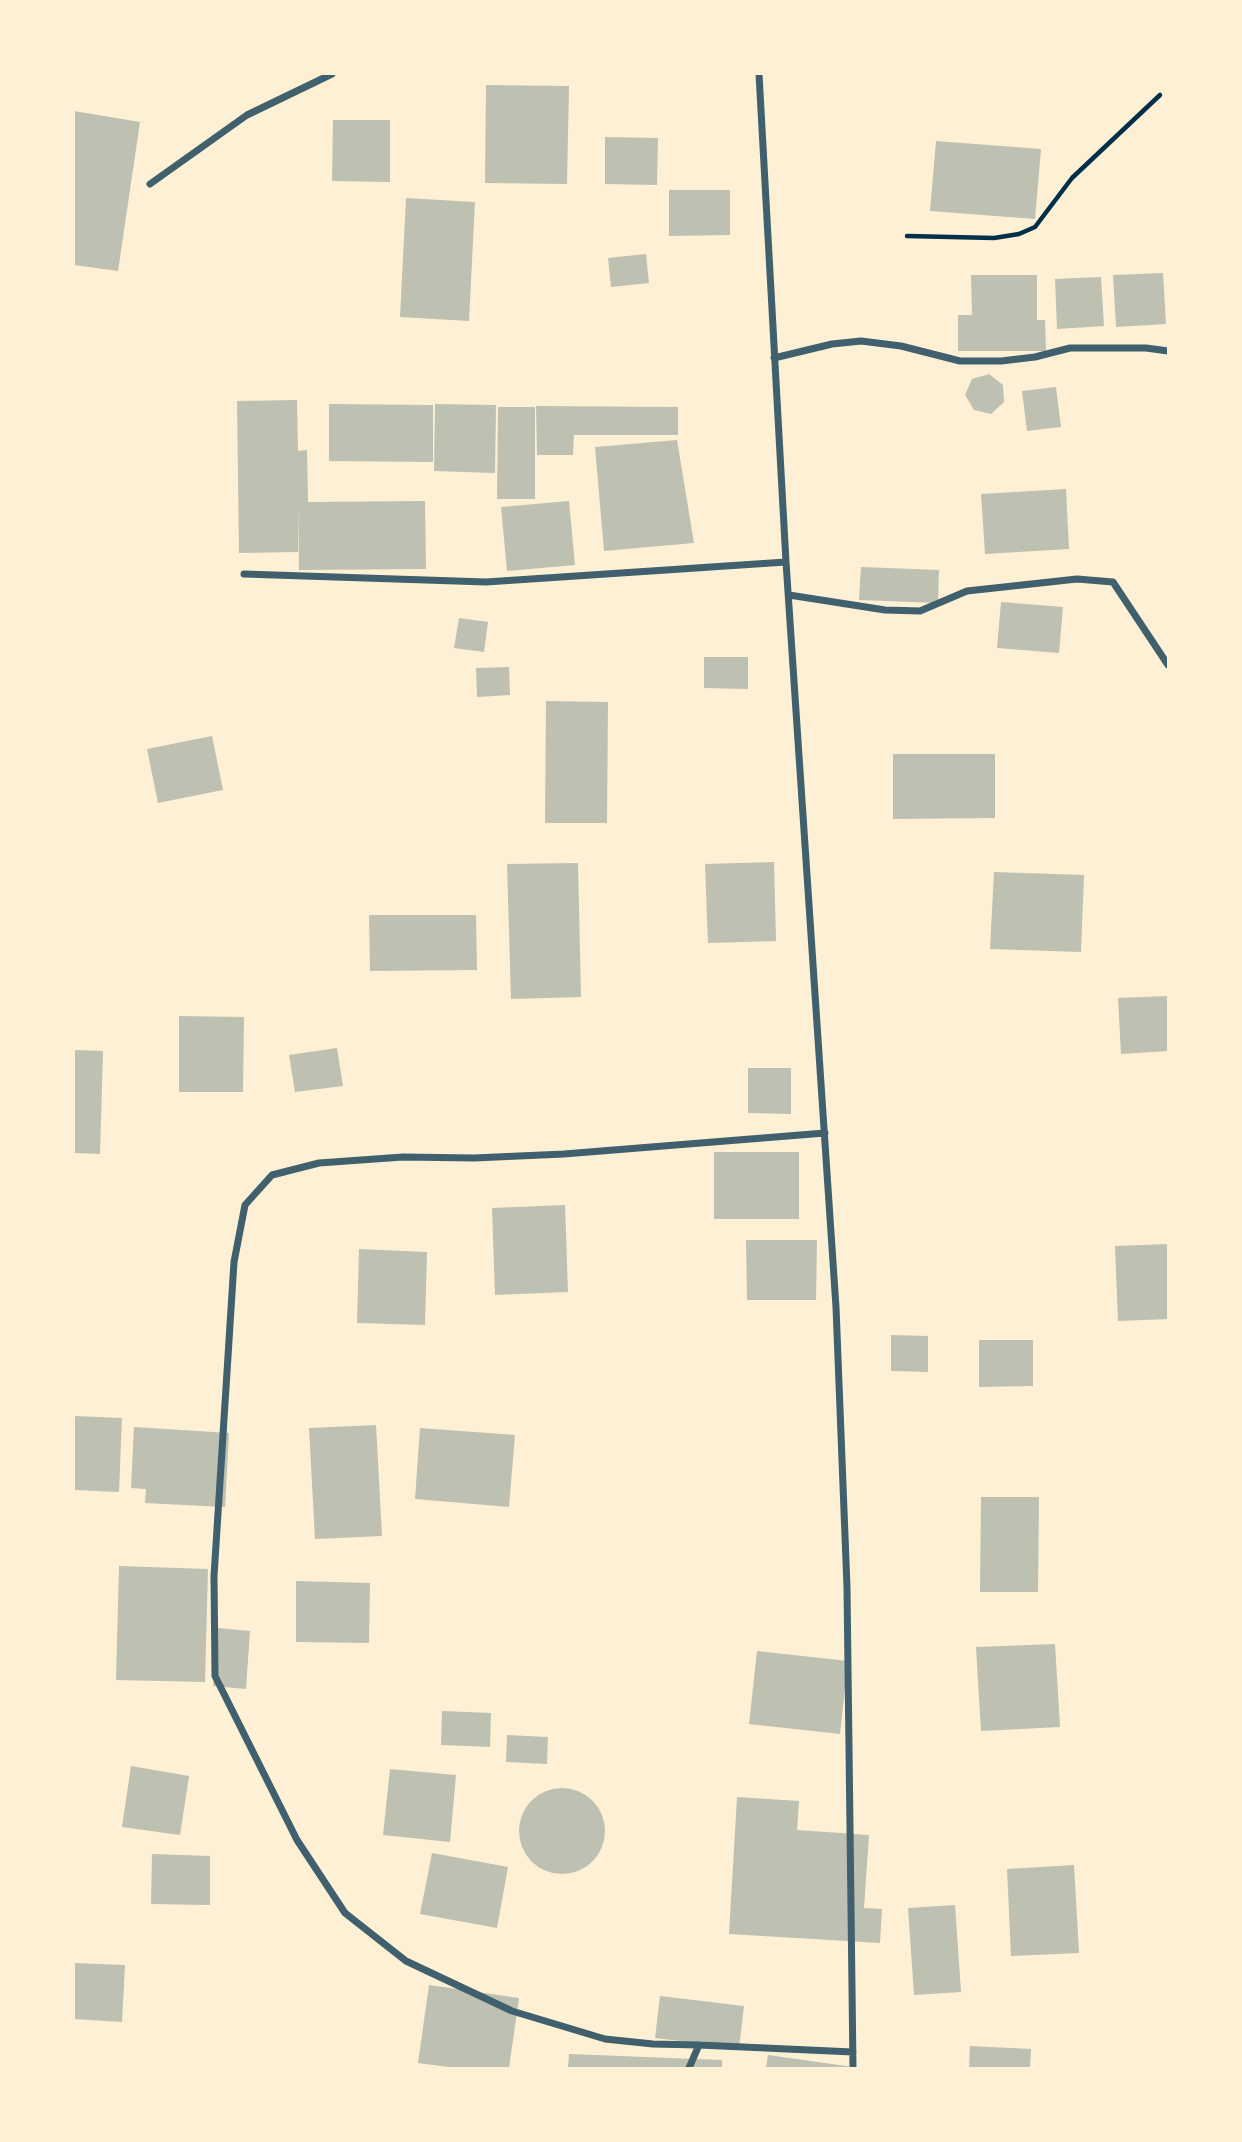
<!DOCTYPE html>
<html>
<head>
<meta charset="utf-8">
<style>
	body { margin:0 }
	#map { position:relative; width:1242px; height:2142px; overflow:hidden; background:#fdf0d5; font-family:"Sofia Sans Condensed",sans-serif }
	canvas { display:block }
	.frame { position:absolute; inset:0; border:75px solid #fdf0d5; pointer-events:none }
</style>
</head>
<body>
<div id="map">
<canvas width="1242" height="2142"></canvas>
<div class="frame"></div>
</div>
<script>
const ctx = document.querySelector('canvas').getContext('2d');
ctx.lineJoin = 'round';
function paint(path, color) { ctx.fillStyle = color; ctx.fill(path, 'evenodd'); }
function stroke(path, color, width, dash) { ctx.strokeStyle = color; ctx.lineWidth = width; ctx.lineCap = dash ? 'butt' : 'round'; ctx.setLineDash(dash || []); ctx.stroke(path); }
paint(new Path2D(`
	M486 85 569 86 567 184 485 183Z
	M74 111 140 122 118 271 74 265Z
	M333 120H390V182L332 181Z
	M605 137 658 138 657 185 605 184Z
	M936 141 1041 149 1035 219 930 211Z
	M669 190H730V235L669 236Z
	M406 198 475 202 469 321 400 317Z
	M646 254 649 283 611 287 608 258Z
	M1163 273 1166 324 1116 327 1113 275Z
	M971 275H1037V320H1045L1046 351H958V315H972Z
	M1101 277 1104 326 1057 329 1055 279Z
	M989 374 1003 385 1004 402 991 414 974 410 965 395 972 379Z
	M1056 387 1061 427 1027 431 1022 391Z
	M297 400 298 451 307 450 308 502 425 501 426 569 299 570 298 502V552L239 553 237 401Z
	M329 404 433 405V462L329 461Z
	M435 404 496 405 495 473 434 471Z
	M536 406 678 407V435H574L573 455H537Z
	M498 407H535V499H497Z
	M677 440 694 543 604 551 595 447Z
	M1066 489 1069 549 985 554 981 494Z
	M569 501 575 565 507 571 501 507Z
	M861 567 939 570 938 603 859 600Z
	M1001 602 1063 607 1059 653 997 648Z
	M459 618 488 622 484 652 454 648Z
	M704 657H748V689L704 688Z
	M509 667 510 695 477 697 476 668Z
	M546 701 608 702 607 823H545Z
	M212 736 223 790 158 803 147 749Z
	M893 754H995V818L893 819Z
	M774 862 776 941 708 943 705 864Z
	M578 863 581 997 511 999 507 864Z
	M994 872 1084 875 1081 952 990 949Z
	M369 915H476L477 970 370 971Z
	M1168 996V1051L1121 1054 1118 998Z
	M179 1016 244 1017 243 1092H179Z
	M337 1048 343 1086 295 1092 289 1055Z
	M74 1050 103 1051 100 1154 74 1153Z
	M748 1068H791V1114L748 1113Z
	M714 1152H799V1219H714Z
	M565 1205 568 1292 495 1295 492 1208Z
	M746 1240H817L816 1300H747Z
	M1168 1244V1319L1118 1321 1115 1246Z
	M359 1249 427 1252 425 1325 357 1323Z
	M891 1335 928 1336V1372L891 1371Z
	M979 1340H1033V1386L979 1387Z
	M74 1416 122 1418 119 1492 74 1490Z
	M376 1425 382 1536 315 1539 309 1428Z
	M134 1427 229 1433 225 1507 145 1503 146 1489 131 1488Z
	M420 1428 515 1435 509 1507 415 1499Z
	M981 1497H1039L1038 1592H980Z
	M119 1566 208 1569 205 1682 116 1680Z
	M296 1581 370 1583 369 1643 296 1642Z
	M218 1628 250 1631 246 1689 213 1686Z
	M1055 1644 1060 1727 981 1731 976 1647Z
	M757 1651 848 1661 840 1734 749 1724Z
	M442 1711 491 1713 490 1747 441 1745Z
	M507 1735 548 1737 547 1764 506 1762Z
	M131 1766 189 1776 180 1835 122 1827Z
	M390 1769 456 1775 450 1842 383 1835Z
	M519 1831a43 43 0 1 1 86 0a43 43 0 1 1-86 0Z
	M737 1797 799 1801 797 1830 869 1835 864 1908 882 1909 880 1943 729 1934Z
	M432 1853 508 1867 497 1928 420 1914Z
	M152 1854 210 1856V1905L151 1904Z
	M1074 1865 1079 1953 1011 1956 1007 1869Z
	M955 1905 961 1992 914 1995 908 1908Z
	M74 1963 125 1965 122 2022 74 2019Z
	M429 1985 519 1998 509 2068H456L418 2063Z
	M660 1996 744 2006 739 2048 655 2038Z
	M970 2046 1031 2049 1030 2068H969Z
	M569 2054 722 2060V2068H568Z
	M768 2055 853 2067V2068H766Z`), '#bec0b2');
stroke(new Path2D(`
	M907 236 994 238 1019 234 1035 227 1072 178 1160 95`), '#003049', 4.5);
stroke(new Path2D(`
	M759 74 786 562 836 1307 847 1587 853 2068
	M150 184 247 115 332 74
	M774 358 832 344 861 341 901 346 960 361H1001L1035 357 1070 348H1146L1168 351
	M244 574 486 582 786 562
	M789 595 885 610 920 611 967 591 1077 579 1113 582 1168 665
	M825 1133 564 1154 474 1158 403 1157 319 1163 272 1175 245 1205 234 1262 214 1576 215 1676 297 1840 345 1913 406 1961 512 2011 605 2039 653 2044 699 2045 853 2052
	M689 2068 699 2045`), '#3f606c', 7);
</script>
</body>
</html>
